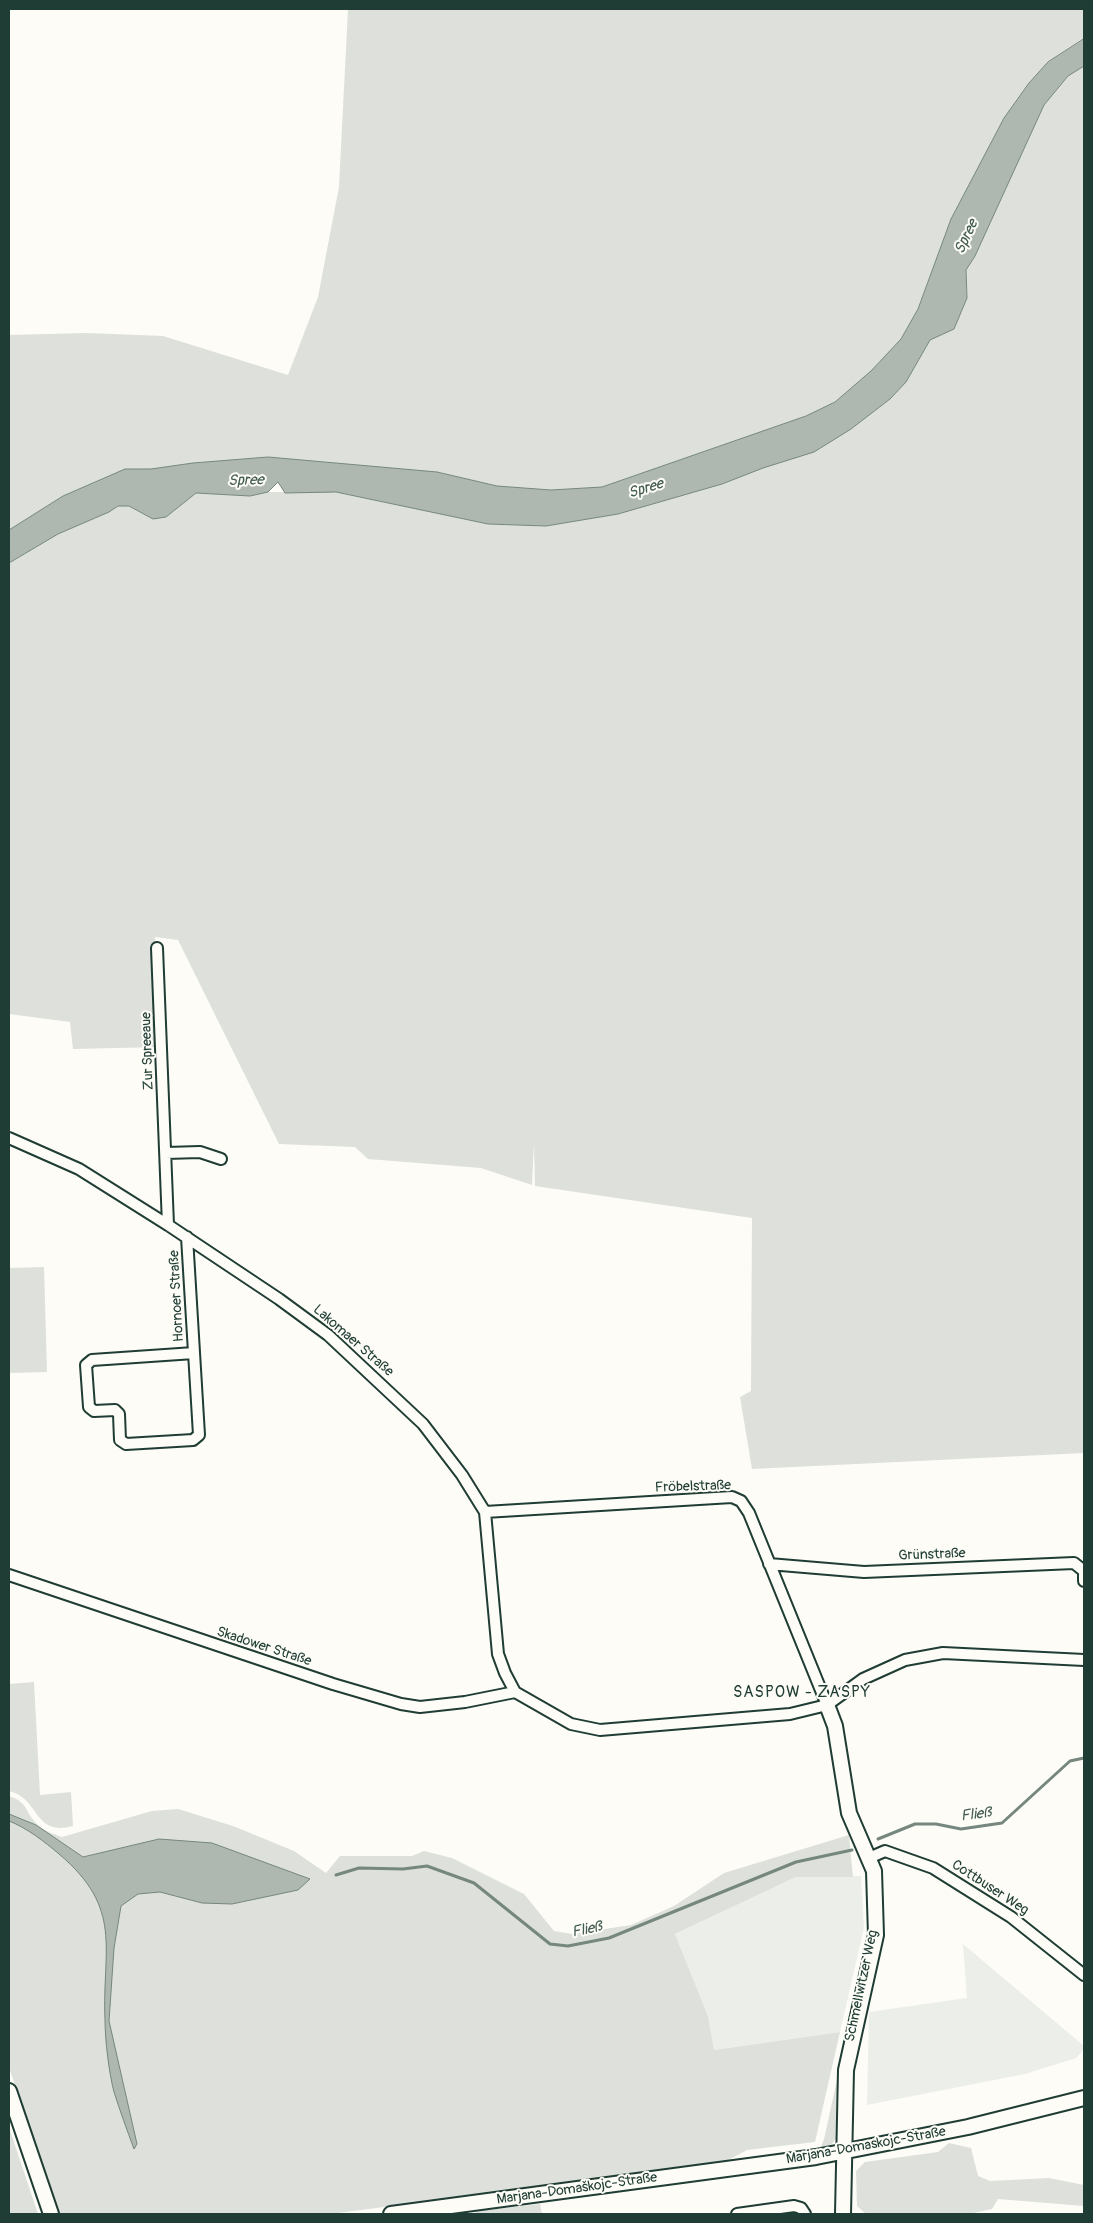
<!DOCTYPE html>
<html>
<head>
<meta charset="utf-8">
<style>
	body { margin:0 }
	#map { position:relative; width:1093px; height:2223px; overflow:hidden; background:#fdfcf7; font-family:Pangolin,sans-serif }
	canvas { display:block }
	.frame { position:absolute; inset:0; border:10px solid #1f3d34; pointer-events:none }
</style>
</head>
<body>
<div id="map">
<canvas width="1093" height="2223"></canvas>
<div class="frame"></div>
</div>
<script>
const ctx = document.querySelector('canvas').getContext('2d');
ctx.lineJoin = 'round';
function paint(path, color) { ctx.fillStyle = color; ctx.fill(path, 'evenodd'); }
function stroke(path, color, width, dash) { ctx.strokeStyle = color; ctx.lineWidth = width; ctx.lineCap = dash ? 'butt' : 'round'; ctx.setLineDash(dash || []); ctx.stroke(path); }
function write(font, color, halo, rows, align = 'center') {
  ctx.font = font + ' Pangolin,sans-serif'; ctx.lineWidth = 4; ctx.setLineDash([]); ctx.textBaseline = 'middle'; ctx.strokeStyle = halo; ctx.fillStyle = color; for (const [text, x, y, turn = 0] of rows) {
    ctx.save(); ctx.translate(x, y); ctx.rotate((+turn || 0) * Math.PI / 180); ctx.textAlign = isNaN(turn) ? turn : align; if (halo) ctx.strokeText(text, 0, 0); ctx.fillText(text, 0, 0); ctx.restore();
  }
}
paint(new Path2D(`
	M861 1876 864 1928 840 2032 714 2050 708 2016 675 1934 796 1877Z
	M963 1944 1084 2046V2049L1076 2058 1025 2074 867 2105 869 2012 967 1998Z`), '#eceee9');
paint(new Path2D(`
	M348 9H1084V39L1048 62 1029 83 1004 118 951 219 918 309 901 339 871 371 835 402 806 416 602 487 551 490 497 486 437 472 268 457 193 463 151 469H125L63 496 9 530V335L87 333 163 336 288 375 318 297 339 187Z
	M1084 66V1453L752 1469 740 1397 751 1391 752 1218 535 1186 534 1143 532 1185 481 1168 368 1159 355 1147 279 1144 178 940 155 937 159 1047 73 1049 70 1022 9 1014V563L58 534 109 512 118 506H129L153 519 166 517 196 493 250 496 268 492H336L488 524 546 526 618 514 722 484 851 429 890 399 906 382 930 340 954 329 967 298 966 270 975 256 1044 105 1068 76Z
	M44 1267 47 1372 9 1373V1268Z
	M34 1682 40 1795 71 1792 73 1826C33 1837 40 1798 9 1791V1684Z
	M9 1796C28 1802 25 1812 37 1824 43 1830 53 1834 62 1837L152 1811 178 1809 233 1826 294 1851 326 1873 340 1856H412L424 1851 452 1858 524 1894 554 1931 572 1934 631 1925 674 1906 724 1873 849 1835 853 1877H796L675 1934 708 2016 714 2050 840 2032 815 2142 747 2150 723 2163 330 2214H57L9 2067Z
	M842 2057 838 2136 831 2145 820 2149 824 2139Z
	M9 2127 38 2214H9Z
	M949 2143 971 2148 978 2176 990 2181 1049 2178 1084 2185V2206L998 2199 992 2209 969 2214H866L857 2206 856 2171 865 2162 938 2152Z
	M540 2204 542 2214H472L478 2211Z`), '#dde0db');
const water = new Path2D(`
	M1084 39V66L1068 76 1044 105 975 256 966 270 967 298 954 329 930 340 906 382 890 399 851 429 814 452 763 468 722 484 618 514 546 526 488 524 336 492 285 493 278 482 268 492 250 496 196 493 166 517 153 519 129 506H118L109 512 58 534 9 563V530L63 496 125 469H151L193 463 268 457 437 472 497 486 551 490 602 487 806 416 835 402 871 371 901 339 918 309 951 219 1004 118 1029 83 1048 62Z
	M9 1814 36 1825 83 1857 159 1839 212 1843 310 1879 298 1890 232 1904 202 1903 160 1892 138 1894 121 1906 114 1948 109 2021 137 2144 134 2149C127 2130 120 2111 114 2092 109 2073 105 2040 105 2020 102 1948 124 1909 59 1854 45 1842 27 1828 9 1821Z`);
paint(water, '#aeb8b1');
stroke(water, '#75877f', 1);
stroke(new Path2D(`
	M878 1839 915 1824H936L961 1829 1002 1823 1070 1761 1084 1758
	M336 1875 359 1868 403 1869 427 1866 474 1883 550 1944 568 1946 609 1938 796 1862 852 1850`), '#75877f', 3);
const street = new Path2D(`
	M157 948 168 1225
	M9 1138 79 1169 168 1225 279 1299 328 1335 423 1424 462 1475 485 1512 498 1654 505 1673 515 1692
	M166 1153 200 1152 221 1159
	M187 1237 199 1435 193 1440 126 1444 120 1440 119 1414 115 1410 94 1411 89 1407 86 1365 92 1360 194 1353
	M485 1512 732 1497 741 1501 749 1513 827 1705
	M769 1564 864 1572 1074 1563 1084 1571V1581
	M9 1575 333 1684 401 1704 420 1707 465 1702 515 1692
	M515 1692 571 1724 600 1730 790 1714 827 1705 863 1679 905 1660 943 1653 1084 1660
	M869 1858 885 1851 933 1868 1011 1917 1084 1975
	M737 2214 794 2206 801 2208 805 2214`);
const secondary = new Path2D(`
	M827 1705 835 1726 849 1813 874 1871 876 1935 846 2070 843 2214
	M9 2091 51 2214
	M391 2214 816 2157 968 2127 1084 2098`);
stroke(street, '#1f3d34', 14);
stroke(secondary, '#1f3d34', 18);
stroke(street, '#fdfcf7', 10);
stroke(secondary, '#fdfcf7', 14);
write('14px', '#1f3d34', '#fdfcf7', [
	["Zur Spreeaue",148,1051,-92],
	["Hornoer Straße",177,1296,-93],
	["Lakomaer Straße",353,1341,41],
	["Fröbelstraße",693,1487,-2],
	["Grünstraße",932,1555,-2],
	["Skadower Straße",264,1647,18],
	["Cottbuser Weg",990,1888,33],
	["Schmellwitzer Weg",862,1986,-78],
	["Marjana-Domaskojc-Straße",866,2146,-10],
	["Marjana-Domaškojc-Straße",577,2189,-8]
]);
write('italic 15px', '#435c53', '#fdfcf7', [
	["Spree",967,237,-65],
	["Spree",246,481,-2],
	["Spree",646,489,-17],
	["Fließ",976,1815,-7],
	["Fließ",587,1930,-12]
]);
ctx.letterSpacing = '1px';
write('16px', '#1f3d34', '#fdfcf7', [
	["SASPOW - ZASPY",802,1693]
]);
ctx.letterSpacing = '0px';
</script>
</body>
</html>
